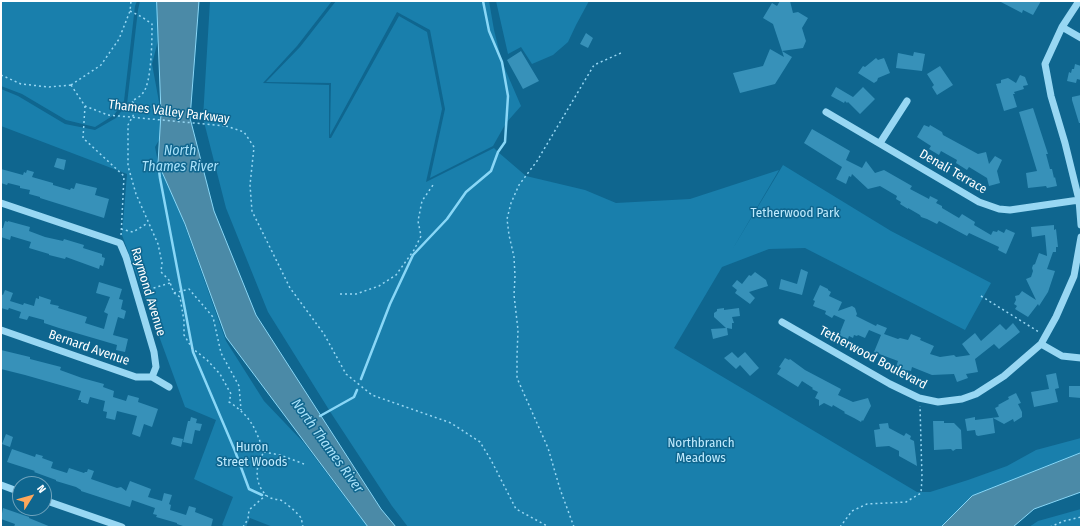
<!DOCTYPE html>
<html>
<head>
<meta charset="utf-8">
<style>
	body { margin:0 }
	#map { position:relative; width:1082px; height:528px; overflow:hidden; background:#0f668f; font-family:"Fira Sans Condensed",sans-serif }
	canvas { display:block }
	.frame { position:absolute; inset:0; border:2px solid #fff; pointer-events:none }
	.north { position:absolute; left:12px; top:476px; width:40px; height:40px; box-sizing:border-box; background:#0f668f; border:1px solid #6fa3bc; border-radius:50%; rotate:53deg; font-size:11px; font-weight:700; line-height:16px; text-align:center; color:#fff }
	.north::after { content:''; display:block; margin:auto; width:14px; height:18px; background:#ffa75a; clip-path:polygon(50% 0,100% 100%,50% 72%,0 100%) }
</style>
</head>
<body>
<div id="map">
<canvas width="1082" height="528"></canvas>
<div class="frame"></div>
<div class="north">N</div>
</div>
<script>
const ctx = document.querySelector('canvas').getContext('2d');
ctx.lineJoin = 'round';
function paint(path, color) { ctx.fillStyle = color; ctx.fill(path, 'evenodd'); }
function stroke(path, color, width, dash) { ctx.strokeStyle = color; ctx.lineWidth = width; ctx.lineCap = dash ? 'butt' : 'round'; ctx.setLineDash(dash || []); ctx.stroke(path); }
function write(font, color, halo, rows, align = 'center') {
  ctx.font = font + ' "Fira Sans Condensed",sans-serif'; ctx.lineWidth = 3; ctx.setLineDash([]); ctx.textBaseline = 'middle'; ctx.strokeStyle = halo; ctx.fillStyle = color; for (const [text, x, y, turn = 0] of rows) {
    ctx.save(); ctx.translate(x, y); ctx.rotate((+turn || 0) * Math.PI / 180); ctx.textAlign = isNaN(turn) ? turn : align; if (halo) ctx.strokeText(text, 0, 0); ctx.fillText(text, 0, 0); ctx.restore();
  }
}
paint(new Path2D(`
	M1 1H137L135 6 124 101 114 115 95 127 66 120 22 94 1 86Z
	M140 1H158L160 33 152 64 162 118V135L155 147 159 167 169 187 180 212 226 341 264 401 304 443 360 517 370 527H273L250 518 246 527H225L222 525 233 497 194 479 216 420 185 407 122 235 127 174 1 126V89L18 96 65 124 95 130 116 118 127 104 138 10Z
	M210 1H332L297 46 263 83 329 85V138H331L399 16 427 32 442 109 426 182 494 148 498 152 526 176 585 190 616 203 690 199 779 170 732 250 783 165 891 231 991 283 965 330 805 248 769 249 722 267 674 348 917 492H930L968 480 1007 466 1036 450 1081 438V454L945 527H408L392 506 331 413 268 312 226 208 203 118Z
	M336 1H489L494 30 502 62 521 106 506 123 493 146 430 178 445 109 430 30 397 12 330 135 331 83 266 82 300 47Z
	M496 1H589L576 25 568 42 553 55 532 64 521 47 508 54Z
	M1081 509V527H1029L1038 521Z`), '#197fac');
const water = new Path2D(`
	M157 1H199L190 118 214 211 256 315 381 509 396 527H368L226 337 185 224 158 163 161 113Z
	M1081 453V492L1034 509 1013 527H941L972 496Z`);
paint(water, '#4b8aa7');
stroke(water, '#89d7f7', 1);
stroke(new Path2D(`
	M158 163 160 178 193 352 235 451 249 489 262 495
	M361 379 390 304 413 255 447 219 466 192 491 171 498 152 505 142 508 96 502 62 489 31 483 1
	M320 416 354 397 357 390`), '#89d7f7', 2.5);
paint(new Path2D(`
	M780 1H790L793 13 798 12 808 18 802 28 806 41 803 48 782 51 792 57 775 84 740 93 733 73 763 66 770 49 784 57 773 24 763 18 772 3 777 6Z
	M999 1H1041L1033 15 1023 10 1022 13Z
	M586 33 593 38 588 48 580 44Z
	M521 51 539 81 523 89 507 60Z
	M914 52 925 54 922 71 896 68 898 53 913 56Z
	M876 58 878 60 884 58 890 73 878 78 877 81 874 83 858 73 863 66 865 67Z
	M1075 64 1081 66V80L1077 79 1076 83 1067 81 1069 72 1071 73 1072 69H1074Z
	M940 66 953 85 937 95 932 87 934 85 927 74Z
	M1020 75 1025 77 1028 85 1023 86 1024 89 1014 92 1015 94H1013L1017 107 1004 111 996 84 1001 83V80L1008 78 1016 83Z
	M836 87 853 97 863 87 875 99 860 114 848 102 847 103 845 101 844 103 831 96Z
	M1081 95V123H1079L1072 100V97Z
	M1033 108 1048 154H1046L1050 169H1052L1054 178 1055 177 1057 186 1047 188 1046 186 1028 188 1026 173 1037 171 1019 112Z
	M924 125 929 127 930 125 942 132 943 135 978 154 986 152 989 164 995 156 1002 160 997 171 1000 183 989 186 987 178 969 167 967 170 956 163 957 160 941 151 939 155 929 149 931 146 917 137Z
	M812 129 850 151 846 160 862 168 866 161 875 173 884 170 912 186 910 189 929 199 930 196 938 200 936 203 942 206V208L959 218 962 214 975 222 974 225 991 235 993 231 997 232 998 230 1004 233 1006 229 1015 233 1006 254 998 250 999 247 969 233 967 236 939 221 937 224 927 219 921 217 920 215 908 208V209L900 204 901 202 896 199 897 196 880 186 868 189 852 174 851 177 849 176 846 184 836 179 842 167 804 143Z
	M57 158 66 160 64 170 54 167Z
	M1 169 23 175 24 172 26 173 27 170 34 172 32 177 53 183V185L70 190 71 188 74 189 76 183 97 188 95 195 109 199 104 218 40 198V197L29 194 30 190 20 188V186L8 183 7 185 1 183Z
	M5 221 8 222V221L30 227 29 231 45 237 63 241 64 239 84 245 83 248 102 254V257L105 258 103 266 100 265 99 269 66 257 65 259 49 255V254L29 248 31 242 11 236 10 240 1 237V228H3Z
	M1054 225V230L1056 229 1058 247H1056V252H1053L1047 269 1055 271 1048 292 1039 306 1038 304 1028 317 1015 309 1017 306 1014 304 1016 300 1015 296 1019 295 1022 291 1036 300 1026 279 1031 277 1033 271 1032 268 1033 265 1035 264 1039 253 1047 256 1045 235 1032 237 1031 227Z
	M801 269 808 272 802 295 779 289 781 279 797 284Z
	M755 272 766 280 768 286 749 292 755 298 750 304 735 293 737 290 732 286 737 280 742 284 749 275 751 276Z
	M99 282 122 289 119 299 123 300 121 309 126 311 124 319 118 317 113 335 128 339 125 352 116 350 117 345 59 328 44 323V320L29 316 27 320 19 318 21 312 9 308 8 310 1 308V294L3 295 5 290 13 293 10 301 23 305 24 303 34 306 36 298 39 299V296L51 300 50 304 59 306 58 308 87 317 85 323 104 329 108 314 104 312 110 297 96 293Z
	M820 285 828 289V290L831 292 829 296 842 302 838 311 852 306 855 308 857 314 856 316 876 326 877 324 887 328 884 334 898 339 900 338 908 340 911 334 921 338 920 340 934 346 930 354 940 357 954 355 956 357 970 355 962 344 975 333 981 341 1000 324 1006 330 1013 323 1020 332 999 349 994 344 975 359 978 372 966 374 968 378 957 382 954 374 932 375 912 367 911 371 906 370V371L896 367 898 361 874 352 881 335 869 330 865 338 858 335 857 336 854 335 853 338 849 336 848 339 839 335 845 320 834 315 832 318 825 314 826 311 813 306 815 301 813 300Z
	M724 308V310L739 308 740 316 732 317 734 323H732V329L727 328 728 335 713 339 711 329 726 328 714 317V313L717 311V309Z
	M1 350 30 357V359L61 367 60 370 82 378 104 384 103 387 114 391 113 397 126 401 128 395 139 398 138 402 158 409 152 427 144 424 140 437 132 434 137 416 117 411 115 420 106 418 107 412 103 411 105 401 90 397 88 404 81 402V400H78L81 391 25 375 1 369Z
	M732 352 738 358 745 352 759 368 750 376 740 365 736 369 724 358Z
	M785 358 789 360 790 359 805 370 841 389 838 395 853 402 868 398 871 406 863 421 862 420 861 422 854 418 844 413 845 412 833 405 832 407 824 403 819 406V400L815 398 818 392 812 389 813 388 802 381 798 387 777 374 781 368 779 367Z
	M1056 373 1059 388 1055 389 1058 402 1034 407 1031 392 1049 389 1046 375Z
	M1069 386H1081V398L1069 397Z
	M1016 393 1021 403 1018 404 1022 412V417L1014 422 1013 419 1004 424 993 418 995 433 978 436 976 435 975 430 967 431 965 419 975 417V420L999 417 995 408 999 406 998 405 1009 399 1008 397Z
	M191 417 197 419 196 423 202 424 200 431 195 430 192 444 183 442 188 421H190Z
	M933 421H944V423H954L961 430 962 449H956L953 451 951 449 934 450Z
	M888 423 889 428 904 436 906 433 911 436 910 439 914 441 917 466 899 456V451L889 446 876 447 874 430 880 429 879 424Z
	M6 434 13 437 10 447 2 444Z
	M173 437 183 439 181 447 171 444Z
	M12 449 35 457 36 454 43 456 42 458 53 462 51 468 67 473 69 468 84 473 85 472H87L88 469 94 471 91 479 117 488 121 487 126 491 130 481 151 489 148 497 162 501 164 493 172 495 169 504 171 505 170 510 186 515 189 506 196 508 195 512 213 519 211 527H186L177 524V523L156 517 157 515 153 514 155 508 132 500 130 507 81 491V490L76 487 56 481V480L34 472 35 471 7 462Z
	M3 508 29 517V518L51 527H14L15 524 1 519Z`), '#3791b9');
stroke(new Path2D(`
	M130 11 142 17 152 24C152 38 152 85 142 94 140 97 135 99 132 101L136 107 135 112 128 125V166L136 194 158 244 162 263 161 272 169 280 174 293 180 297 184 321V335L192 348 207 360 220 374 231 394 229 402C251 416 255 428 264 452 255 465 254 483 266 495 270 499 275 499 280 500 284 501 299 514 301 518 302 520 302 524 303 527
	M1 75 21 84 49 87 71 85
	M71 85 101 65 119 39 130 11 131 1
	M71 85 85 106 108 115
	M85 106 83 138 124 176 121 236
	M226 126 244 132 254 147 250 185 252 211 290 288 324 334 346 374 372 395 451 423 480 442 491 460 516 509 549 527
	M121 229 133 232 148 223
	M144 291 170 283
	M174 293 189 289 213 317 221 353 239 386 241 410
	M340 294H356L379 286 396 275 414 250 421 236 418 221 422 201 433 185
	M981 296 1039 332
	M264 452 280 455 304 464
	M243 527 248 519 249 510 266 495
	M574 527 560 489 548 448 517 378V356L518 330 514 295 515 276 514 257 509 235 507 219 511 203 519 185 537 161 594 65 621 53
	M840 527 852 511 867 504 906 502 921 493 922 478 920 406
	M1050 527 1064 521 1081 517`), '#98d7f3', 1.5, [2, 3]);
stroke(new Path2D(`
	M1079 1 1062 27 1045 64 1051 96 1065 143 1079 200 1081 225
	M1062 27 1081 38
	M826 112 979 202 999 209 1010 210 1079 200
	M880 143 907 101
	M1 203 120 243 126 257 154 352 156 367 152 377
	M782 322 890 384 919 398 938 402 962 399 976 394 1004 376 1041 344 1056 317 1074 276 1081 237
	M1 330 136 377H152L169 387
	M1041 344 1062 356 1081 358
	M1 485 20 492
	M44 500 122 527`), '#98d7f3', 7);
stroke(new Path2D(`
	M108 115 226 126`), '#98d7f3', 1.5, [2, 3]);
write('13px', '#fff', '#0f668f', [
	["Thames Valley Parkway",169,112,7],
	["Denali Terrace",953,172,30],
	["Raymond Avenue",148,292,73],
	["Bernard Avenue",89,348,19],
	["Tetherwood Boulevard",873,358,28]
]);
write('13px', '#bfebfe', '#0f668f', [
	["Tetherwood Park",795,213],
	["Northbranch",701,443],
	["Meadows",701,458],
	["Huron",252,447],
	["Street Woods",252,462]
]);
write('italic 14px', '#a9e2fa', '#0f668f', [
	["North",180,151],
	["Thames River",180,167],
	["North Thames River",327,446,54]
]);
</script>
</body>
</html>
